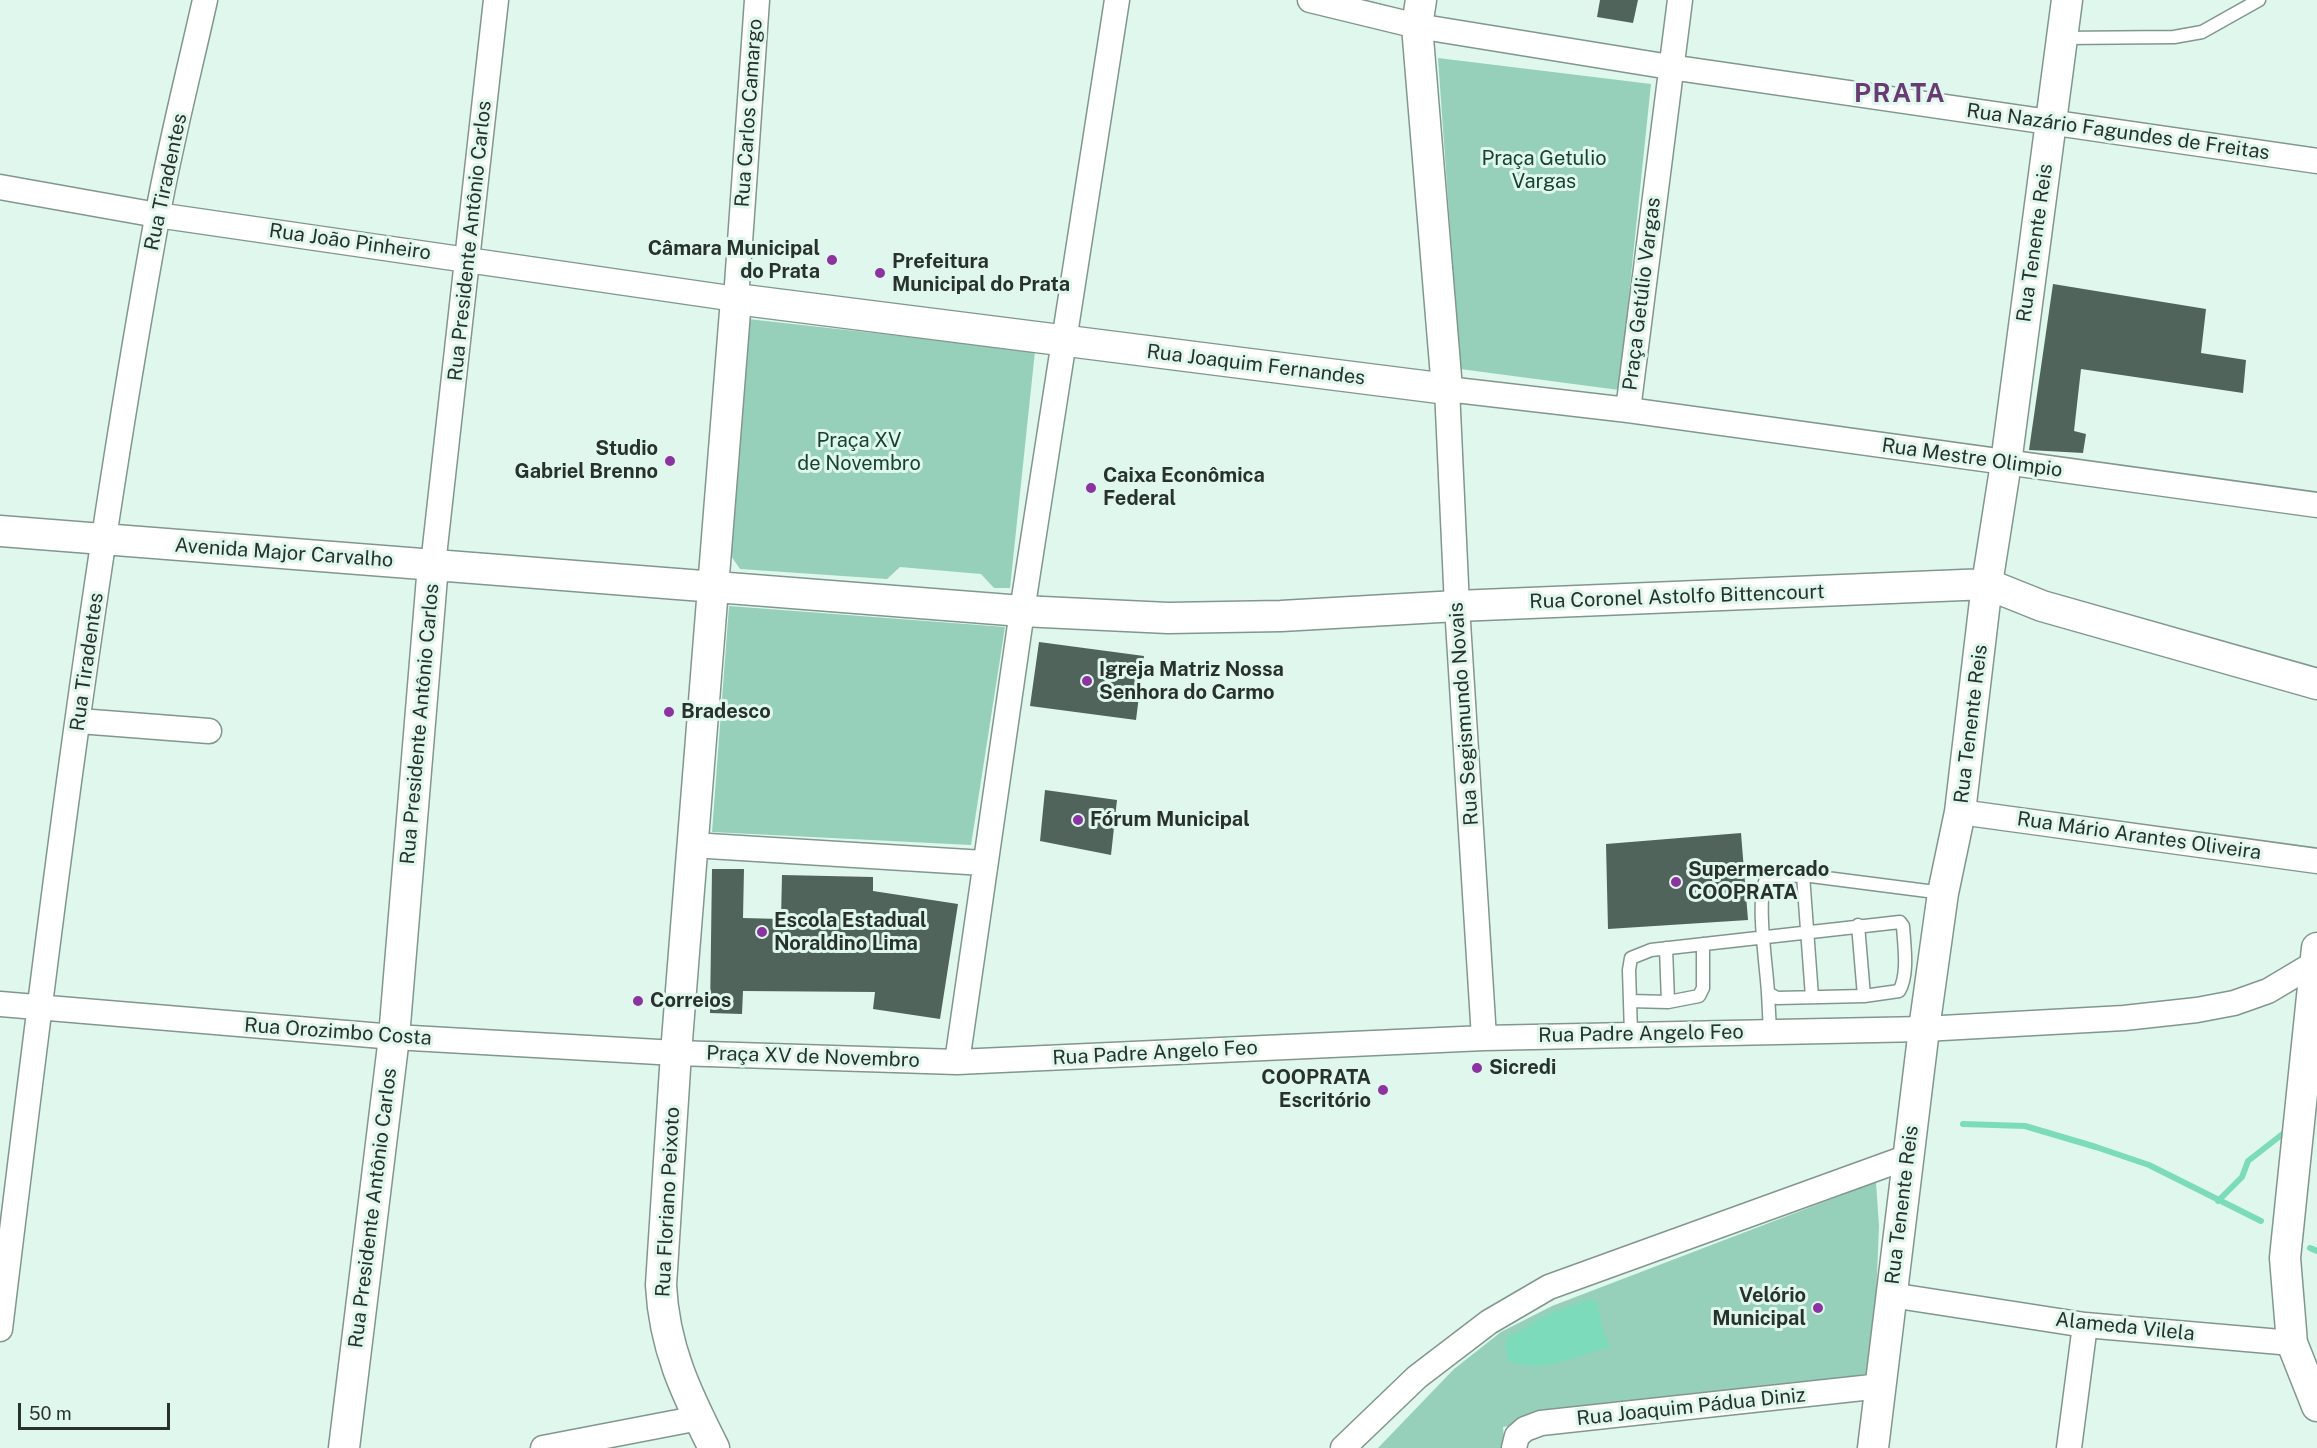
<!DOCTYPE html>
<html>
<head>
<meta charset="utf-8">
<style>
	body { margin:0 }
	#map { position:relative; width:2317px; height:1448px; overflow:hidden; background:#dff7ed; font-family:"Public Sans",sans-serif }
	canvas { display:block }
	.scale { position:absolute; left:18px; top:1403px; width:152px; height:27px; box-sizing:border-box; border:3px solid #28312e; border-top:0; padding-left:8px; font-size:18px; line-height:21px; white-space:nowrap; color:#28312e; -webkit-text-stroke:4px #dff7ed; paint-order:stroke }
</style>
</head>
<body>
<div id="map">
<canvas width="2317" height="1448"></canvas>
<div class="scale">50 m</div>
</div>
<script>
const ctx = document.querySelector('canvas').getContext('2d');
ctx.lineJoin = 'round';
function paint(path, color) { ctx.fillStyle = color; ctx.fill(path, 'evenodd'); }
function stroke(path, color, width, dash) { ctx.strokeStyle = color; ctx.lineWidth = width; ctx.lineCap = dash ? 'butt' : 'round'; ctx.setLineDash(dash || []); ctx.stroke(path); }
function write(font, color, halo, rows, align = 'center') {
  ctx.font = font + ' "Public Sans",sans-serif'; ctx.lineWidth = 6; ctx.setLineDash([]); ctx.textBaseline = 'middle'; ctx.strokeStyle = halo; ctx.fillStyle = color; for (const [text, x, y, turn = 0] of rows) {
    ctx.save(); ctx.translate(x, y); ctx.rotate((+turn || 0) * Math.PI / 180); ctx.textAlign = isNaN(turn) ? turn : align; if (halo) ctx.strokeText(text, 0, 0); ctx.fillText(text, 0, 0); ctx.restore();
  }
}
paint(new Path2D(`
	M1438 58 1651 84 1619 390 1460 369Z
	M748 319 1035 351 1010 588H994L981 574 900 567 887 579 740 569 729 553Z
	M729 606 1005 627 971 845 712 832Z
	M1876 1182 1879 1226 1873 1373 1503 1427 1505 1448H1378L1454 1369 1501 1332 1552 1306Z`), '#96d0ba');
paint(new Path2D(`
	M1590 1299 1597 1302 1603 1331 1611 1347C1576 1355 1544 1375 1508 1361L1505 1344 1508 1336C1523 1331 1531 1323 1545 1316 1560 1309 1575 1305 1590 1299Z`), '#7cdbbb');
stroke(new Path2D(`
	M1963 1124 2025 1126 2096 1147 2149 1165 2261 1221
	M2218 1201 2242 1177 2248 1161 2289 1129
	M2310 1248 2317 1251`), '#7cdbbb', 6);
paint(new Path2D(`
	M1600 0H1638L1633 23 1597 17Z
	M2053 284 2206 309 2201 353 2246 360 2243 393 2081 369 2074 431 2086 434 2083 453 2029 450Z
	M1039 642 1144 656 1136 720 1030 706Z
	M1045 790 1117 800 1111 855 1040 841Z
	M1741 833 1748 920 1608 929 1606 844Z
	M712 869H744L743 918 781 919 782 875 873 877V891L958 904 940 1019 873 1009 875 992 743 991 742 1014 710 1013Z`), '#50645c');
const service = new Path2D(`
	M2062 38 2174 37 2202 32 2259 0
	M1803 875 1812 997
	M1858 925 1864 996
	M1666 948 1668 1002
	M1768 993 1770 1032
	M1630 1001 1668 1002 1699 996 1703 988V944
	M1631 1034 1629 970 1631 958 1651 950 1900 922 1903 926C1904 944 1909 975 1899 991L1864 996 1777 998 1768 993C1767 970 1755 895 1767 878L1803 875 1943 893`);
const minor = new Path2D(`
	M1310 0 1417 26 1670 67 2317 161
	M0 187 157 215 736 299 757 0
	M1628 410 1680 0
	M433 565 496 0
	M79 721 209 731
	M1960 812 2317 861
	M692 845 984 863
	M0 1004 394 1037 676 1053 957 1062 1484 1038 1924 1029 2124 1018 2197 1010 2234 1003 2268 991 2315 963
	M1484 1038 1457 606 1447 389 1628 410 2317 505
	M957 1062 1022 611 1117 0
	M1891 1295 2085 1325 2292 1343
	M0 1329C45 958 90 586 157 218 170 145 189 72 205 0
	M543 1448 699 1418
	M1343 1448 1417 1377 1489 1322 1549 1287 1908 1157
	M1514 1448 1517 1436 1525 1429 1541 1423 1881 1386
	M2069 1448 2085 1325`);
const tertiary = new Path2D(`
	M0 531 1022 611 1168 618 1281 616 1457 606 1987 584 2042 606 2317 684
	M2317 948 2285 1258 2292 1343 2317 1406
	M344 1448 394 1037 433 565
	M714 1448C686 1393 664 1347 661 1285L676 1053 736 299 1447 389 1417 26 1421 0
	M1873 1448 1924 1029 1943 893 1960 812 1987 584 2006 463 2067 0`);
stroke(service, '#81978e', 15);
stroke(minor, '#81978e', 27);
stroke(tertiary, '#81978e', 33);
stroke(service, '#fff', 12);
stroke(minor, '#fff', 24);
stroke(tertiary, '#fff', 30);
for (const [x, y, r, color] of [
	[832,260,6,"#8c33a0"],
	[880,273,6,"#8c33a0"],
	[670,461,6,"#8c33a0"],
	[1091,488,6,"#8c33a0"],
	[1087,681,6,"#8c33a0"],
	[669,712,6,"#8c33a0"],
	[1078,820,6,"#8c33a0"],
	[1676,882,6,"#8c33a0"],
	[762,932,6,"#8c33a0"],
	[638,1001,6,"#8c33a0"],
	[1477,1068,6,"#8c33a0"],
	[1383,1090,6,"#8c33a0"],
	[1818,1308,6,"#8c33a0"]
]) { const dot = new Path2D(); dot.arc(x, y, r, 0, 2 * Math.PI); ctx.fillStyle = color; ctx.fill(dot); stroke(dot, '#dff7ed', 2); }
write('20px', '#28312e', '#dff7ed', [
	["Rua Carlos Camargo",749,113,-86],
	["Rua Nazário Fagundes de Freitas",2118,132,8],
	["Rua Tiradentes",166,182,-78],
	["Rua Presidente Antônio Carlos",470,241,-84],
	["Rua João Pinheiro",350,242,8],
	["Rua Tenente Reis",2035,243,-82],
	["Praça Getúlio Vargas",1642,294,-83],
	["Rua Joaquim Fernandes",1256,365,7],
	["Rua Mestre Olimpio",1972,458,8],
	["Avenida Major Carvalho",284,553,4],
	["Rua Coronel Astolfo Bittencourt",1677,597,-2],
	["Rua Tiradentes",87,662,-82],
	["Rua Segismundo Novais",1464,714,-94],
	["Rua Presidente Antônio Carlos",420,724,-85],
	["Rua Tenente Reis",1971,724,-83],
	["Rua Mário Arantes Oliveira",2139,836,8],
	["Rua Orozimbo Costa",338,1032,4],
	["Rua Padre Angelo Feo",1641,1034,-1],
	["Rua Padre Angelo Feo",1155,1053,-3],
	["Praça XV de Novembro",813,1057,2],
	["Rua Floriano Peixoto",668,1202,-87],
	["Rua Tenente Reis",1902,1205,-83],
	["Rua Presidente Antônio Carlos",373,1208,-83],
	["Alameda Vilela",2125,1327,6],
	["Rua Joaquim Pádua Diniz",1691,1407,-6]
]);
write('20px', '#164133', '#dff7ed', [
	["Praça Getulio",1544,159],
	["Vargas",1544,182],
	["Praça XV",859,441],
	["de Novembro",859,464]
]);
write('bold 20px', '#28312e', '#dff7ed', [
	["Câmara Municipal",820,249,"right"],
	["do Prata",820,272,"right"],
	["Prefeitura",892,262],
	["Municipal do Prata",892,285],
	["Studio",658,449,"right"],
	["Gabriel Brenno",658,472,"right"],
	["Caixa Econômica",1103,476],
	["Federal",1103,499],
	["Igreja Matriz Nossa",1099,670],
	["Senhora do Carmo",1099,693],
	["Bradesco",681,712],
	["Fórum Municipal",1090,820],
	["Supermercado",1688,870],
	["COOPRATA",1688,893],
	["Escola Estadual",774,921],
	["Noraldino Lima",774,944],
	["Correios",650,1001],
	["Sicredi",1489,1068],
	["COOPRATA",1371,1078,"right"],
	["Escritório",1371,1101,"right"],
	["Velório",1806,1296,"right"],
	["Municipal",1806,1319,"right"]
], 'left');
ctx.letterSpacing = '1.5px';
write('bold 26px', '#683c72', '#dff7ed', [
	["PRATA",1900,94]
]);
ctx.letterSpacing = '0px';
</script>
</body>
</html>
